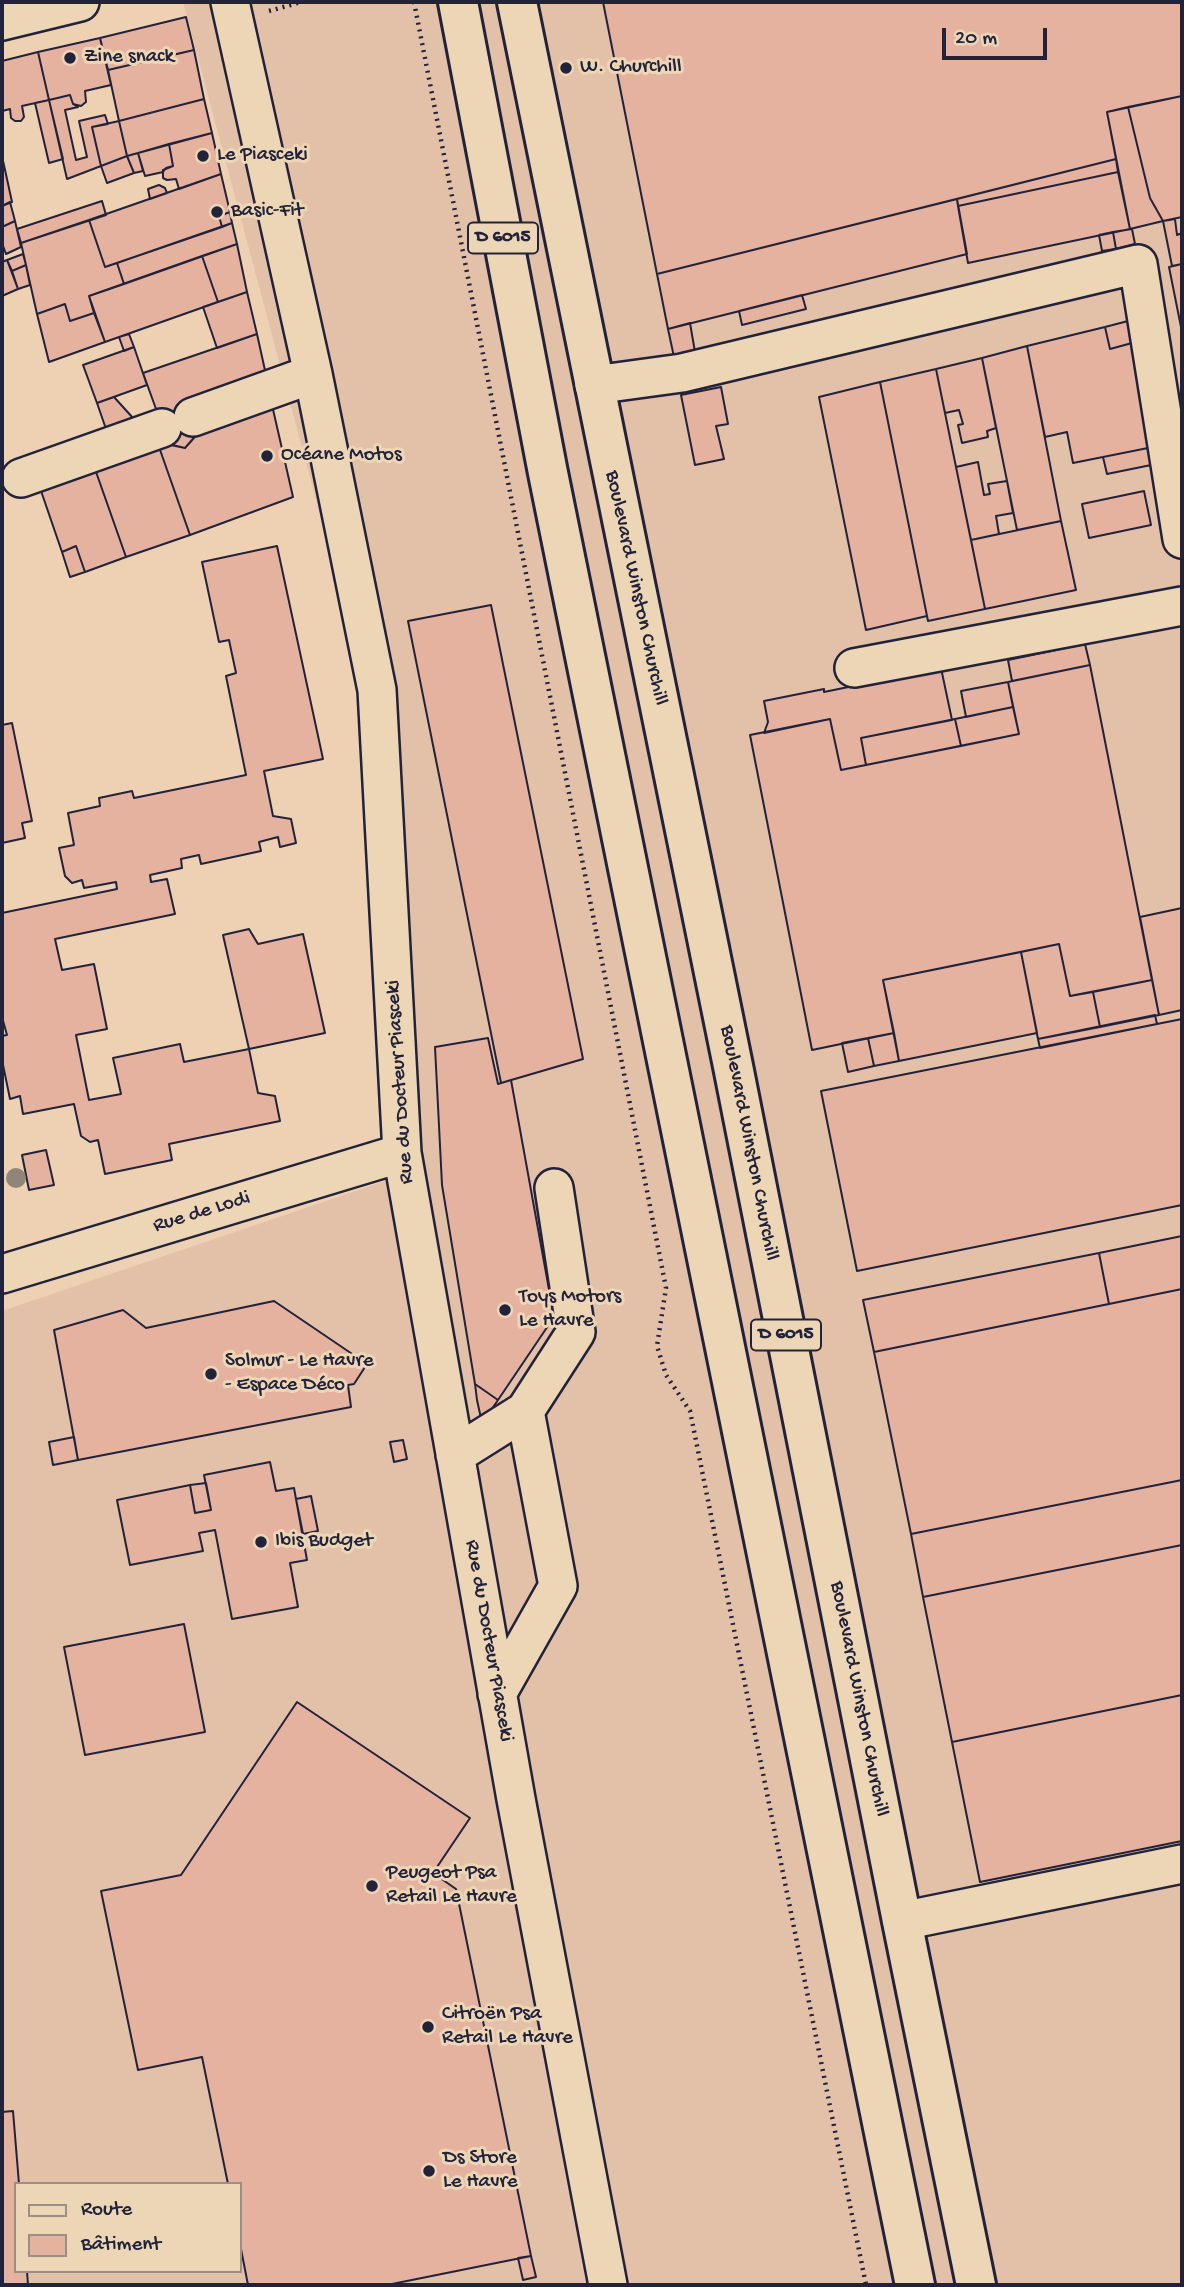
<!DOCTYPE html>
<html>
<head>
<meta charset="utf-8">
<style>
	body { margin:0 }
	#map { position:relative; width:1184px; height:2287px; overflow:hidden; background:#edd1b2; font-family:"Gochi Hand",sans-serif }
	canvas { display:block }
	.frame { position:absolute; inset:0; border:4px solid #22223b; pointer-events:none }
	.legend { position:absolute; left:14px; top:2182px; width:228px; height:91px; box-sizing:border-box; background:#ecd6b5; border:2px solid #9b8e84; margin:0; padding:9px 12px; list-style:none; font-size:21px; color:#22223b }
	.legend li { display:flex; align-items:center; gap:14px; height:35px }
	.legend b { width:35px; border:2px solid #9b8e84 }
	.scale { position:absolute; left:942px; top:28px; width:105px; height:32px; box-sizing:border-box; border:4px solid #22223b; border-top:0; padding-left:9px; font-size:21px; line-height:24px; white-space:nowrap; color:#22223b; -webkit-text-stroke:5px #ecd6b5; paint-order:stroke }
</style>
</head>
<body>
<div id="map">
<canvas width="1184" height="2287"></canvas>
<div class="frame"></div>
<ul class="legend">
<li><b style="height:9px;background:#ecd6b5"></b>Route</li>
<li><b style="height:19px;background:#e6b2a0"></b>Bâtiment</li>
</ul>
<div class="scale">20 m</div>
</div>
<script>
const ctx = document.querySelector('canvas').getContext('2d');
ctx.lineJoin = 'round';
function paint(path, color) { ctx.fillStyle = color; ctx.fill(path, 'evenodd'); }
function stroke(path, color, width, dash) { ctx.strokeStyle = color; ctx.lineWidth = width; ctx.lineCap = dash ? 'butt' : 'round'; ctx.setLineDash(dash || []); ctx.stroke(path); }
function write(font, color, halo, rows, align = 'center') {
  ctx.font = font + ' "Gochi Hand",sans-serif'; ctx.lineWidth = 6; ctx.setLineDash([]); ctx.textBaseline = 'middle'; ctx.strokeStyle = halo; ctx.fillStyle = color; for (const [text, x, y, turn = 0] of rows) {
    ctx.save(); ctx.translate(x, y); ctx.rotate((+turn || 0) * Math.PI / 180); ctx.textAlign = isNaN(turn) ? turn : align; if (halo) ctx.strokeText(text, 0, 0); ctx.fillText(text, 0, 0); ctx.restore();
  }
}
paint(new Path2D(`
	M183 2H1182V2285H2V1311L391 1179 369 698ZM16 2184H240V2271H16Z`), '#e3c1a8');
const building = new Path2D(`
	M603 2H1182V96L1107 112 1116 159 657 274Z
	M186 17 194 50 108 70 100 38Z
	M100 38 111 85 85 91 86 102 81 106 73 104 70 95 49 100 38 52Z
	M194 50 204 99 119 121 108 70Z
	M38 52 49 100 22 106 24 117 21 121H15L11 118 10 109 2 111V61Z
	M70 95 73 104 78 107 65 110 76 160 87 157 79 121 105 115 108 124 92 127 101 166 67 179 49 100Z
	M1182 96V217L1163 221 1150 198 1128 107Z
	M204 99 212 133 127 156 119 121Z
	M49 100 63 159 49 163 35 103Z
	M1128 107 1150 198 1163 221 1130 229 1107 112Z
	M119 121 127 156 101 166 92 127Z
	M212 133 221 174 179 189 176 179 167 180 163 178V170L173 166 169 144Z
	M169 144 173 166 166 168 163 172 145 176 138 153Z
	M138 153 143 171 134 173 127 156Z
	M2 156 12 202 2 206Z
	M127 156 134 173 107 183 101 166Z
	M1116 159 1118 172 958 206 957 199Z
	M1118 172 1130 229 968 263 958 206Z
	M221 174 230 212 219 216 222 227 105 267 89 220Z
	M159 185 165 188 167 193 150 199 148 189Z
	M957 199 967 254 668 329 657 274Z
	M102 201 106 215 21 243 17 229Z
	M10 202 15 221 2 227V206Z
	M230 212 232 223 222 227 219 216Z
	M1175 219 1177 235 1182 233V264L1172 266 1163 221Z
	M89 220 105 267 117 263 124 284 89 296 94 313 70 321 65 304 37 314 21 243Z
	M15 221 21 247 6 254 2 243V227Z
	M232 223 237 244 124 284 117 263Z
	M1132 229 1135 244 1116 249 1113 232Z
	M1113 232 1116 249 1102 251 1099 235Z
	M237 244 247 292 218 302 202 256Z
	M23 254 26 265 12 271 7 260Z
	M202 256 218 302 105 342 89 296Z
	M7 260 18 289 2 296V262Z
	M1182 264V332L1169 267Z
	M26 265 30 285 18 289 12 271Z
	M247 292 257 334 217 348 203 307Z
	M802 295 806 309 742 325 739 311Z
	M65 304 70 321 94 313 105 342 49 362 37 314Z
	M1128 321 1132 343 1110 349 1105 327Z
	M690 323 695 352 674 357 668 329Z
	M1105 327 1110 349 1132 343 1153 447 1073 463 1067 432 1045 437 1027 346Z
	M129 334 134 347 124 351 119 337Z
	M257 334 268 384 160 420 143 373Z
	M1027 346 1061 521 1017 530 982 358Z
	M134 347 147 385 97 403 83 365Z
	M982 358 996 428 987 431 988 437 962 443 958 425 963 424 959 410 945 413 936 369Z
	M936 369 985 609 928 621 880 382Z
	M880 382 927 616 866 630 819 397Z
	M721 387 728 424 716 426 724 459 695 465 681 395Z
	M114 397 133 418 106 429 97 403Z
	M272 405 293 497 190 535 159 447 166 444 185 448 201 430Z
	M191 409 199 432 185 448 168 444 160 420Z
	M159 447 190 535 126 557 95 469Z
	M1153 447 1156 464 1107 474 1103 457Z
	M978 462 984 495 990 494 988 484 1007 481 1013 513 996 516 999 534 971 540 956 467Z
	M95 469 126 557 85 572 76 546 62 552 40 488Z
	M1144 491 1151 525 1089 538 1082 504Z
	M1061 521 1076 590 985 609 971 540Z
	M76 546 85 572 70 577 62 552Z
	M277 546 323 759 264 771 273 816 291 819 296 843 280 847 278 837 259 842 261 851 201 864 199 855 181 859 182 868 150 875 151 882 167 879 175 914 55 939 62 970 94 964 107 1029 76 1035 89 1100 121 1094 113 1058 180 1044 184 1062 249 1049 258 1093 275 1096 280 1121 169 1144 172 1160 105 1174 98 1140 90 1142 81 1136 74 1104 23 1114 20 1096 10 1099 2 1060V1036L7 1035 2 1017V913L117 889 116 882 84 888 82 880 72 883 65 876 59 848 74 845 68 813 100 806 99 798 132 791 134 798 246 775 226 676 236 673 229 640 219 642 202 562Z
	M491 605 583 1059 501 1083 408 621Z
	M1085 644 1090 665 1012 681 1008 660Z
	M1090 665 1152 980 1070 996 1059 944 883 980 894 1033 812 1050 750 735 830 719 841 770 1019 734 1008 682Z
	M941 668 952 720 861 738 866 765 841 770 830 719 764 733 768 722 764 701 824 689V692Z
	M1008 682 1013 707 966 717 961 691Z
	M1013 707 1019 734 961 746 955 719Z
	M955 719 961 746 866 765 861 738Z
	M12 723 32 821 22 823 25 838 2 843V725Z
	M1182 908V1010L1159 1015 1140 917Z
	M249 929 258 944 303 934 325 1033 249 1049 223 935Z
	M1059 944 1070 996 1093 992 1100 1027 1038 1039 1021 952Z
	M1021 952 1037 1033 899 1061 883 980Z
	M1152 980 1159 1015 1100 1027 1093 992Z
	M1155 1015 1157 1024 1040 1048 1038 1039Z
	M1182 1019V1205L857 1271 821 1091Z
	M894 1033 899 1061 874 1066 868 1038Z
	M488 1038 498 1084 511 1080 554 1317 498 1400 475 1384 442 1185 435 1047Z
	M868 1038 874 1066 848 1072 842 1043Z
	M46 1150 54 1185 29 1190 22 1155Z
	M1182 1236V1289L1109 1304 1099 1253Z
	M1099 1253 1109 1304 874 1352 863 1300Z
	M1182 1289V1480L911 1534 874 1352Z
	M274 1301 367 1364 354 1384 348 1385 351 1407 78 1460 54 1330 123 1310 146 1328Z
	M475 1384 498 1400 482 1423 477 1400Z
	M74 1437 78 1460 53 1465 49 1442Z
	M403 1440 407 1459 394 1462 390 1442Z
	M270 1462 276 1491 294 1488 296 1499 307 1560 290 1563 298 1607 232 1619 215 1530 199 1533 203 1551 130 1565 117 1500 190 1485 195 1513 211 1510 204 1475Z
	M1182 1480V1545L923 1597 911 1534Z
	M206 1483 211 1510 195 1513 190 1485Z
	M311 1496 318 1531 303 1534 296 1499Z
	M1182 1545V1695L952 1742 923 1597Z
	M184 1624 205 1732 85 1755 64 1647Z
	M1182 1695V1841L980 1882 952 1742Z
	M297 1702 470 1818 433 1873 456 1889 531 2256 387 2285H248L240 2244V2184H228L202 2057 138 2070 101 1891 181 1875Z
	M13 2111 19 2184H16V2271H27L28 2285H2V2112Z
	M531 2256 536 2277 523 2280 518 2258Z`);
paint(building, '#e6b2a0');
stroke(building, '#22223b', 2);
const minor = new Path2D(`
	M230 2 313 374 377 690 402 1153 516 1799 608 2285
	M2 21 80 2
	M594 385 682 373 1138 264 1182 539
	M193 417 313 374
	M21 478 162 428
	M854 668 1182 606
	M2 1274 402 1153
	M455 1455 525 1411 576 1332 554 1188
	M497 1694 558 1586 525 1411
	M902 1921 1182 1864`);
const major = new Path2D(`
	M458 2 548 473 915 2285
	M517 2 733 1066 902 1921 976 2285`);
stroke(minor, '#22223b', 42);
stroke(major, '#22223b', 44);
stroke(new Path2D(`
	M414 2 666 1288 657 1346 666 1375 690 1411 866 2285
	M269 11 301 2`), '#22223b', 4.5, [2, 5]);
stroke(minor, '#ecd6b5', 37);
stroke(major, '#ecd6b5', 38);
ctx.fillStyle = '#8f8579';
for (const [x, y] of [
	[16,1178]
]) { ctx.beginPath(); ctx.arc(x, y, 10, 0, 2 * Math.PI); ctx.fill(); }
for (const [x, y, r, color] of [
	[70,58,7,"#22223b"],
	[566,68,7,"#22223b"],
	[203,156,7,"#22223b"],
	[217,212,7,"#22223b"],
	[267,456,7,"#22223b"],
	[505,1310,7,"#22223b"],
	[211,1374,7,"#22223b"],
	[261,1542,7,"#22223b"],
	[372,1886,7,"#22223b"],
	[428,2027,7,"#22223b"],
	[429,2171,7,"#22223b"]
]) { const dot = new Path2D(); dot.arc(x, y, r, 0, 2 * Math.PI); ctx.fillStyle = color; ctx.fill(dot); stroke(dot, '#ecd6b5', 2.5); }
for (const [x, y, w] of [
	[503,238,70],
	[786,1335,70]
]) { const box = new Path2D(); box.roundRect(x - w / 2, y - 15.5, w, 31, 5); ctx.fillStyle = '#ecd6b5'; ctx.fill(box); stroke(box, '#22223b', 2); }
write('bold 19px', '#22223b', null, [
	["D 6015",503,238],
	["D 6015",786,1335]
]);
write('21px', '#22223b', '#ecd6b5', [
	["Zine snack",84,58],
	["W. Churchill",580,68],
	["Le Piasceki",217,156],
	["Basic-Fit",231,212],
	["Océane Motos",281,456],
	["Toys Motors",519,1298],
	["Le Havre",519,1322],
	["Solmur - Le Havre",225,1362],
	["- Espace Déco",225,1386],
	["Ibis Budget",275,1542],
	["Peugeot Psa",386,1874],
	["Retail Le Havre",386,1898],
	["Citroën Psa",442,2015],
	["Retail Le Havre",442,2039],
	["Ds Store",443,2159],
	["Le Havre",443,2183]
], 'left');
write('21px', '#22223b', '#ecd6b5', [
	["Boulevard Winston Churchill",635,588,78],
	["Rue du Docteur Piasceki",401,1082,-94],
	["Boulevard Winston Churchill",748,1143,79],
	["Rue de Lodi",202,1213,-17],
	["Rue du Docteur Piasceki",488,1641,80],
	["Boulevard Winston Churchill",858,1699,79]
]);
</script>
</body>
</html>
